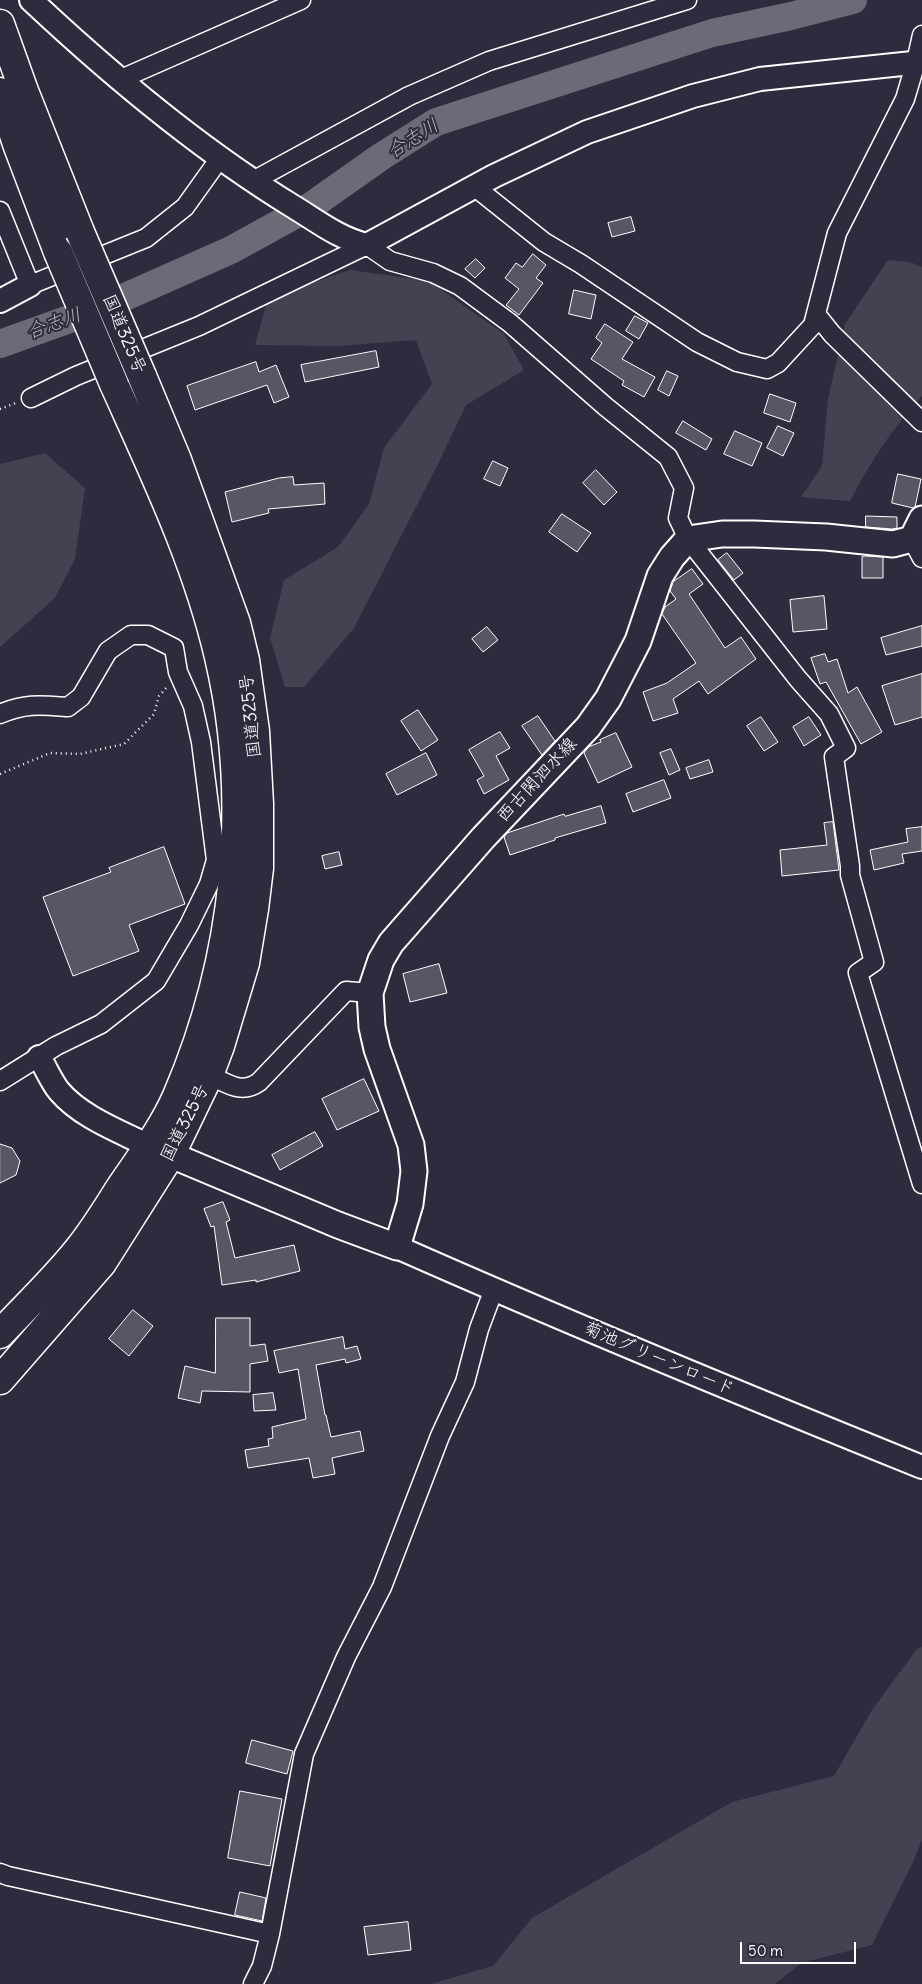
<!DOCTYPE html>
<html>
<head>
<meta charset="utf-8">
<style>
	body { margin:0 }
	#map { position:relative; width:922px; height:1984px; overflow:hidden; background:#2f2a3d; font-family:Delius,sans-serif }
	canvas { display:block }
	.scale { position:absolute; left:740px; top:1942px; width:116px; height:22px; box-sizing:border-box; border:2px solid #fff; border-top:0; padding-left:6px; font-size:15px; line-height:18px; white-space:nowrap; color:#fff; -webkit-text-stroke:4px #2f2a3d; paint-order:stroke }
</style>
</head>
<body>
<div id="map">
<canvas width="922" height="1984"></canvas>
<div class="scale">50 m</div>
</div>
<script>
const ctx = document.querySelector('canvas').getContext('2d');
ctx.lineJoin = 'round';
function paint(path, color) { ctx.fillStyle = color; ctx.fill(path, 'evenodd'); }
function stroke(path, color, width, dash) { ctx.strokeStyle = color; ctx.lineWidth = width; ctx.lineCap = dash ? 'butt' : 'round'; ctx.setLineDash(dash || []); ctx.stroke(path); }
function write(font, color, halo, rows, align = 'center') {
  ctx.font = font + ' Delius,"Klee One",sans-serif'; ctx.lineWidth = 4; ctx.setLineDash([]); ctx.textBaseline = 'middle'; ctx.strokeStyle = halo; ctx.fillStyle = color; for (const [text, x, y, turn = 0] of rows) {
    ctx.save(); ctx.translate(x, y); ctx.rotate((+turn || 0) * Math.PI / 180); ctx.textAlign = isNaN(turn) ? turn : align; if (halo) ctx.strokeText(text, 0, 0); ctx.fillText(text, 0, 0); ctx.restore();
  }
}
paint(new Path2D(`
	M888 260 910 262 922 267V396C891 430 872 460 850 501L801 497 822 466 828 399 845 324Z
	M350 270 429 281 504 334 524 370 466 405 439 462 354 628 304 687H285L270 638 284 580 338 547 369 504 384 448 432 384 416 340 338 346 255 345 268 298Z
	M45 453 85 488 75 559 55 598 0 647V464Z
	M922 1647V1839L913 1862 872 1945 801 1963 775 1984H431L493 1966 532 1918 732 1802 834 1776 872 1710 917 1649Z`), '#464152');
stroke(new Path2D(`
	M0 344 100 308 231 250 311 206 382 156 436 122 712 33 791 16 853 0`), '#6d6a77', 28);
const building = new Path2D(`
	M631 217 635 231 612 237 608 223Z
	M533 254 546 265 536 278 543 283 519 315 506 305 519 289 505 278 516 263 522 267Z
	M476 259 485 268 475 278 465 269Z
	M574 290 596 295 591 319 569 314Z
	M635 316 648 323 639 339 626 331Z
	M605 324 633 342 622 359 655 377 644 397 622 385 624 381 591 359 602 343 596 338Z
	M376 351 379 367 305 382 301 365Z
	M256 362 259 372 276 365 289 397 274 403 267 385 195 410 187 386Z
	M667 371 678 376 669 396 658 390Z
	M770 394 796 403 790 422 764 413Z
	M683 421 712 439 706 450 676 433Z
	M778 426 794 433 783 456 767 448Z
	M735 431 762 443 752 466 724 454Z
	M493 461 508 468 500 486 484 479Z
	M596 470 617 492 604 505 583 483Z
	M898 474 921 479 915 507 913 508 892 503Z
	M293 477 294 485 324 483 325 504 268 509 269 513 232 522 225 492 279 478Z
	M562 514 591 533 577 552 549 532Z
	M866 516 897 517V528L892 529 866 527Z
	M727 553 743 573 734 580 718 560Z
	M865 556 883 557V578H862V557Z
	M692 569 703 584 689 594 725 648 741 637 756 659 708 694 699 681 673 699 678 713 653 721 643 692 667 683 696 663 662 614 665 607 676 599 670 591 673 582Z
	M824 596 827 629 793 632 790 600Z
	M922 626V646L886 655 881 638Z
	M487 627 498 640 483 652 472 639Z
	M825 654 828 662 837 659 848 693 857 687 882 732 861 744 826 682 820 684 811 658Z
	M922 674V717L895 725 882 686Z
	M418 710 438 740 421 751 401 721Z
	M538 716 555 741 542 755 522 726Z
	M761 717 778 742 764 751 747 726Z
	M809 717 821 735 804 746 793 727Z
	M500 732 510 748 496 756 509 780 484 794 477 780 484 776 469 750Z
	M616 733 632 767 598 783 584 753 588 747 601 742 600 740Z
	M671 749 680 770 669 775 660 753Z
	M426 753 437 775 397 795 386 774Z
	M709 760 713 772 690 779 686 768Z
	M664 780 671 798 633 812 626 794Z
	M601 806 606 823 555 838V840L510 855 504 837 507 833 564 814 565 816Z
	M833 822 839 870 782 876 780 850 827 845 824 823Z
	M922 827V851L902 854 904 863 874 870 870 850 908 842 906 829Z
	M164 847 185 904 129 925 139 951 73 976 43 897 111 872 109 868Z
	M339 852 342 865 325 869 322 856Z
	M439 964 447 993 410 1002 403 974Z
	M364 1079 379 1111 337 1130 322 1099Z
	M315 1132 323 1146 280 1170 272 1155Z
	M0 1144 12 1148 20 1161 16 1175 0 1183Z
	M223 1202 230 1220 226 1222 235 1258 294 1245 300 1271 256 1282V1280L222 1285 214 1226 211 1227 204 1209Z
	M133 1310 153 1326 129 1356 109 1339Z
	M216 1318H250V1346L265 1344 268 1361 250 1364V1392L202 1391 200 1403 178 1398 185 1366 215 1373Z
	M343 1337 345 1349 357 1346 361 1359 346 1363 345 1359 316 1365 325 1415H326L331 1437 360 1431 364 1451 332 1458 335 1474 313 1478 309 1458 248 1468 245 1450 269 1446 268 1439 273 1438 272 1427 306 1419 298 1369 279 1373 274 1351Z
	M273 1393 276 1410 254 1411 253 1395Z
	M252 1740 293 1751 287 1774 246 1763Z
	M240 1791 282 1799 270 1866 228 1858Z
	M240 1892 266 1898 262 1921 235 1915Z
	M408 1922 411 1950 368 1955 364 1927Z`);
paint(building, '#595564');
stroke(building, '#fff', 1);
const minor = new Path2D(`
	M121 79 301 0
	M253 181 409 96 489 61 687 0
	M475 187 544 242 581 264 697 342 737 362 767 369 778 363 813 325 837 233 905 99 916 62 922 35
	M0 211 30 285 146 238 185 207 220 158
	M816 314 832 334 922 422
	M31 398 76 376 199 326 367 245 390 261 433 273 460 286 510 323 606 407 668 457 684 488 678 518 688 539 798 679 829 714 846 748 834 757 850 866V875L874 962 858 973 922 1184
	M912 539 922 558
	M0 714C25 703 41 705 68 707L81 697 108 651 131 635H148L174 648 178 672 193 706 201 742 216 860 209 884 189 925 156 981 101 1024 56 1046 0 1081
	M209 1075C227 1083 241 1095 259 1082L346 991 370 993
	M0 1873 8 1876 270 1934
	M253 1984 262 1966 270 1934 304 1754 346 1657 382 1587 440 1436 465 1382 479 1329 494 1289`);
const tertiary = new Path2D(`
	M31 0C112 76 199 149 294 207 317 221 340 239 367 245L494 176 587 132 693 96 760 79 922 62
	M0 301 30 285
	M39 1057C46 1068 51 1081 59 1091 81 1117 119 1131 149 1146
	M397 1247C571 1324 746 1396 922 1467`);
const secondary = new Path2D(`
	M152 1147 338 1225 397 1247 410 1204 414 1171 411 1145 377 1049 372 1027 370 993 381 960 391 943 483 838 588 727 608 699 638 641 660 576 672 557 688 539 722 534H754L826 537 893 544 912 539 922 519`);
const trunk = new Path2D(`
	M0 24 24 91 80 232
	M0 92 17 144 58 252
	M0 1334C26 1306 58 1276 81 1246 96 1227 109 1205 122 1185 141 1157 163 1128 177 1096 236 959 253 802 219 657 197 562 154 473 114 384
	M0 1380 102 1263 171 1154 209 1075 220 1046 245 963 254 909 259 868V804L255 731 245 660 236 623 177 460 142 376`);
stroke(minor, '#fff', 21);
stroke(tertiary, '#fff', 26);
stroke(secondary, '#fff', 29);
stroke(trunk, '#fff', 31);
stroke(new Path2D(`
	M0 409 16 403
	M0 774 50 753 80 754 124 744 154 714 159 696 168 686`), '#fff', 2.5, [1, 4]);
stroke(minor, '#2f2a3d', 18);
stroke(tertiary, '#2f2a3d', 22);
stroke(secondary, '#2f2a3d', 25);
stroke(trunk, '#2f2a3d', 28);
const trunkBridge = new Path2D(`
	M80 232 142 376
	M58 252 114 384`);
stroke(trunkBridge, '#fff', 31, []);
stroke(trunkBridge, '#2f2a3d', 28);
write('18px', '#fff', '#2f2a3d', [
	["国道325号",124,334,67],
	["国道325号",251,716,-96],
	["西古閑泗水線",537,780,-47],
	["国道325号",185,1123,-63],
	["菊池グリーンロード",659,1359,23]
]);
write('italic 19px', '#b6b4bb', '#2f2a3d', [
	["合志川",413,139,-32],
	["合志川",54,324,-20]
]);
</script>
</body>
</html>
